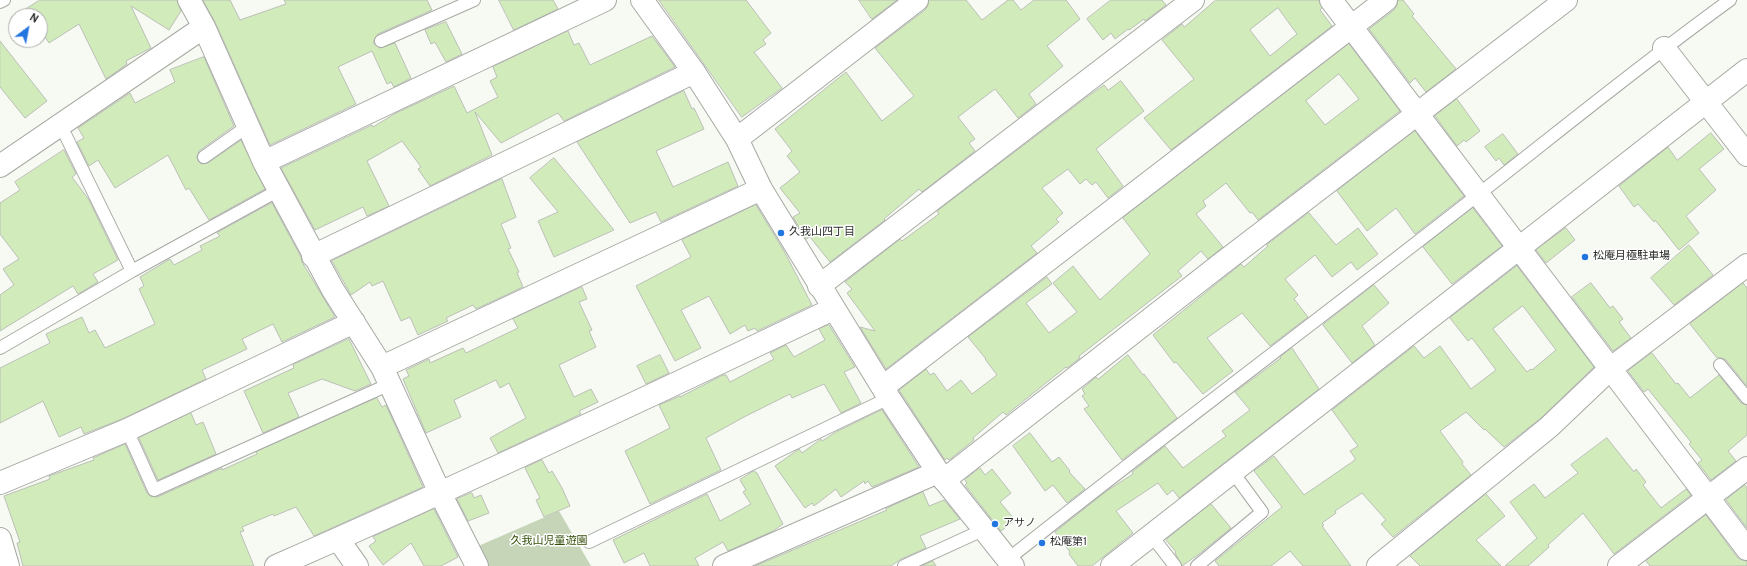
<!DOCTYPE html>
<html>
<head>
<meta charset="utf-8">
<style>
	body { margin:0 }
	#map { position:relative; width:1747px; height:566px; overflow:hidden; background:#f6faf2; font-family:Overpass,sans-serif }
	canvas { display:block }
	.north { position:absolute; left:8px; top:8px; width:40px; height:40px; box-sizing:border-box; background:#fff; border:1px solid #abacab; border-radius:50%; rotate:32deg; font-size:11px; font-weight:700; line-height:16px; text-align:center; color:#2d2f2c }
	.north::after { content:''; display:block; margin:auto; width:14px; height:18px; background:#2376e0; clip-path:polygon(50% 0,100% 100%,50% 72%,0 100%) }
</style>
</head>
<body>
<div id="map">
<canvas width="1747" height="566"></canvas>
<div class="north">N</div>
</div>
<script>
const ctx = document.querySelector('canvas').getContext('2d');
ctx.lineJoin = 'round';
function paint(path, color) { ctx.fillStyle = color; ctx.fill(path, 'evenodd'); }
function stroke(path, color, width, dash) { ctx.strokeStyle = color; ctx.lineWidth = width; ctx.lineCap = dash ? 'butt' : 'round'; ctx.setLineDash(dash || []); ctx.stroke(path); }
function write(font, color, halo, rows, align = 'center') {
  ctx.font = font + ' Overpass,"Noto Sans JP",sans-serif'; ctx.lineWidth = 3; ctx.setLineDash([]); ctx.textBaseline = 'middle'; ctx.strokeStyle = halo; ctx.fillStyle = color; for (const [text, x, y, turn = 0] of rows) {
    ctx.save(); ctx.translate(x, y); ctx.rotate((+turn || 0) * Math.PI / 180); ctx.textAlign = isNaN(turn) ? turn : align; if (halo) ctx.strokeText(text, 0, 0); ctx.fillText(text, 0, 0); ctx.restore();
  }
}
paint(new Path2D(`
	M559 511 591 566H488L476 547Z`), '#c6d5b8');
const building = new Path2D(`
	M40 0H177L181 11 169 30 131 6 151 48 126 61 127 64 106 79 79 24 49 43 40 29V16H15Z
	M203 0H230L240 20 286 4 284 0H427L432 10 378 34 374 40V44L380 48 395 43 411 78 394 87 391 82 387 84 372 51 338 67 356 104 270 145 215 22Z
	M499 0H553L558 9 514 30Z
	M659 0H746L771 33 763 40 766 44 754 52 782 88 742 117Z
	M859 0H897L872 19Z
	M929 0H966L982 20 1008 0H1013L1021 10 1034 0H1066L1080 19 1047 46 1063 66 1029 94 1036 104 1018 118 995 89 958 117 975 139 969 143 975 151 922 192 919 189 884 219 885 220 830 262 810 237 806 239 793 217 800 213 780 188 800 172 787 156 792 151 775 129 846 72 882 121 914 96 875 48 925 10 928 5Z
	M1111 0H1162L1166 5 1145 21 1144 19 1129 30 1128 29 1115 39 1111 33 1103 40 1087 19Z
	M1216 0H1319L1322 8 1320 10 1332 26 1171 150 1144 118 1194 79 1162 40 1182 24 1184 27ZM1278 8 1297 34 1270 56 1250 30Z
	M1398 0H1403L1414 14 1412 16 1456 69 1426 92 1415 78 1410 83 1369 29 1394 10 1397 5Z
	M446 22 462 54 446 62 435 42 431 44 425 30Z
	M568 31 574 45 579 43 590 65 652 36 675 67 564 121 558 113 501 143 475 112 492 155 430 186 418 169 421 167 402 141 367 161 389 206 367 216 363 207 315 230 281 168 372 125 373 127 396 113 454 86 467 113 498 97 490 81 497 77 493 67Z
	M0 41 47 101 25 118 0 87Z
	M1349 44 1400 111 1258 220 1252 212 1250 213 1226 183 1203 201 1206 206 1196 214 1223 247 1208 259 1201 251 1178 271 1182 276 1079 356 1080 358 1067 368 1066 367 1006 415 1003 412 973 438 974 440 949 460 947 458 945 460 899 390 926 369 930 375 934 373 947 391 961 380 972 394 997 375 985 359H986L968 337 1047 277 1052 284 1026 303 1049 333 1077 312 1053 283 1073 266 1100 300 1150 254 1123 218ZM1339 74 1359 99 1325 125 1306 101Z
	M204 57 234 126 199 151 197 157 198 161 201 164 208 163 241 140 265 189 209 220 189 188 186 190 168 155 115 188 98 160 89 166 77 142 84 138 78 128 130 93 135 103 175 82 170 70Z
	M1121 81 1144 111 1096 149 1123 186 1108 198 1096 182 1092 185 1086 179 1080 184 1068 169 1042 188 1063 213 1056 219 1059 222 1031 246 1037 253 886 369 860 327 875 331 847 293 852 289 845 282 900 239 902 241 939 214 937 211 1087 97 1104 85 1108 90Z
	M684 91 692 109 694 108 704 129 656 151 673 187 728 162 738 186 661 222 656 212 630 223 577 142Z
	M1457 99 1480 131 1466 142 1464 140 1457 146 1435 116Z
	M1415 131 1464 196 1415 234 1396 208 1367 231 1337 191Z
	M1711 133 1724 149 1699 169 1716 190 1686 216 1699 233 1679 250 1655 220 1654 222 1638 204 1634 207 1619 186 1668 147 1677 160Z
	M1503 134 1518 154 1504 165 1499 158 1496 161 1485 147Z
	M64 150 76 174 72 177 89 200 118 260 93 274 98 282 78 294 73 286 0 331V295L14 285 3 269 19 259 0 234V203L20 190 15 182Z
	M554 158 614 230 554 257 538 221 558 212 530 178Z
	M502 179 516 217 501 224 511 248 508 249 519 272 517 273 523 287 476 309 473 305 446 318 448 321 418 335 410 317 401 321 383 281 372 286 370 282 351 295 332 261Z
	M272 203 301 257 302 262 335 317 282 342 273 324 242 339 247 349 202 370 206 379 122 419 84 434 81 427 59 437 43 401 0 423V368L50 343 46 334 82 317 89 333 95 330 105 348 155 324 139 289 144 286 140 277 170 259 174 265 202 250 200 246 220 236 217 233Z
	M756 205 784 251 812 305 757 331 755 328 748 331 745 325 730 334 709 296 681 310 701 348 675 361 636 286 691 257 682 240Z
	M1473 208 1502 246 1452 284 1423 247Z
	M1309 213 1336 245 1358 228 1378 254 1357 270 1351 262 1332 277 1315 255 1285 279 1298 295 1294 299 1308 317 1270 346 1242 313 1207 338 1233 371 1203 394 1176 362 1174 363 1153 335 1241 264 1244 267 1268 246 1267 245Z
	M1566 228 1575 240 1546 263 1536 250Z
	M1689 245 1713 275 1674 305 1651 278Z
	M1517 266 1594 367 1541 418 1504 447 1485 429 1484 430 1466 412 1440 431 1463 462 1462 464 1471 475 1393 537 1381 524 1386 520 1362 493 1335 511 1336 513 1322 523 1324 525 1322 526 1351 566H1303L1290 551 1271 566H1219L1215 561 1282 507 1254 471 1274 456 1304 495 1355 460V458L1350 451 1358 446 1332 410 1414 346 1424 358 1440 346 1471 389 1496 370 1472 338 1468 341 1450 318ZM1523 306 1556 350 1532 370 1531 369 1527 372 1493 329Z
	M1591 283 1610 308 1613 306 1623 319 1619 322 1631 338 1613 351 1572 297Z
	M1743 283 1747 288V386L1726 360 1722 358H1717L1690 324Z
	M1374 285 1389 303 1362 326 1375 345 1352 363 1323 325Z
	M582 287 587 299 579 302 592 330 589 331 596 347 559 365 574 397 591 389 598 402 579 411 581 414 498 453 490 438 526 418 509 383 500 388 496 380 454 400 461 417 426 433 403 379 409 376 406 370 429 359 430 363 463 348 466 353 518 328 513 319Z
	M829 325 855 367 844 372 861 403 841 413 824 384 792 398 790 394 744 417 706 438 721 470 650 504 625 451 670 428 659 405 680 396V397L723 375H726L730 382 774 359 770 353 786 345 794 357 825 340 819 329Z
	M349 339 371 384 355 391 322 379 288 393 299 417 263 433 244 391 294 368 293 365Z
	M1292 348 1319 389 1179 498 1173 490 1167 495 1158 483 1116 511 1133 533 1092 566H1078L1069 554 1070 552 1055 532 1108 490 1133 474 1132 472 1165 446 1183 468 1226 436 1222 431 1250 410 1235 392 1281 358 1280 357Z
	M1652 353 1676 384 1678 383 1690 398 1719 375 1741 403 1747 405V435L1728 451 1736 461 1711 480 1698 463 1702 460 1689 444 1691 442 1648 389 1644 392 1628 371Z
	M660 355 669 373 646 384 637 366Z
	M1128 355 1143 375 1144 374 1177 418 1122 460 1084 409 1089 406 1082 396 1085 394 1082 389 1096 377 1098 379Z
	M377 398 382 407 386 405 423 487 314 536 296 507 274 516 273 514 242 527 244 531 240 532 254 566H23L17 543 20 542 4 496 50 479 49 476 94 460 93 458 125 444 147 493 150 496 157 497 222 468V470L257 454 256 452Z
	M882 410 919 467 872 487 868 481 865 484 864 481 841 497 836 489 814 506 812 503 805 508 775 466 799 449 802 453 821 439 822 441 836 432Z
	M191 413 196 425 203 422 216 454 158 480 139 438Z
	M1030 433 1052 462 1059 457 1070 471 1069 472 1085 489 1067 503 1053 485 1045 491 1013 446Z
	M1607 438 1634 472 1636 469 1646 482 1643 485 1661 508 1686 489 1691 495 1614 554 1583 513 1548 545 1549 547 1528 566H1505L1537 538 1510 502 1534 484 1545 498 1578 473 1571 465Z
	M542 460 549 473 552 471 562 488 570 506 544 517 536 500 540 498 525 468Z
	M980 468 985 475 992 469 1011 493 1000 502 1015 520 1001 531 965 485 967 483 965 480Z
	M754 471 757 473 783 524 773 531 728 551 723 542 695 558 699 566H650L644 553 624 563 613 540 707 494 720 521 751 504 743 492 746 490 740 480Z
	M1745 485 1747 488V528L1726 500Z
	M923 492 929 506 944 500 960 519 920 536 926 548 901 559 891 566H755L887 510 886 509Z
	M472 493 474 498 481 495 489 513 468 521 457 499Z
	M1486 494 1505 516 1476 540 1501 566H1420L1410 556Z
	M1211 504 1231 528 1199 554 1182 566 1175 553 1176 552 1166 540Z
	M434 509 458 557 441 566H424L411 543 383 565 369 546 376 541 373 537Z
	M1706 515 1737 557 1742 560 1747 561V566H1650L1646 561Z
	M933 561 936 566H922Z`);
paint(building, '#d1ebba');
stroke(building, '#bbbfb8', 1);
const service = new Path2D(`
	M0 2 4 0
	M381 41 474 0
	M60 124 132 271
	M204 157 248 126
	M0 348 132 271 279 190
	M1720 365 1747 398
	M127 430 154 490 390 384
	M1151 535 1175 566
	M589 542 889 398
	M1007 560C1163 436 1322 317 1479 194 1562 129 1644 62 1730 0
	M904 566 983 530
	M1197 566 1262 512 1232 471`);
const minor = new Path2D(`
	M189 0 204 27 264 162 333 290 382 367 440 493 477 566
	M1331 0 1747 549
	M1664 48 1747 155
	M264 162 605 0
	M0 166 204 27
	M313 256 694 72
	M819 286 1193 0
	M382 367 761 189
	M883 387 1386 0
	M944 480 1221 264 1566 0
	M0 483 127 430 354 322
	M0 539 8 566
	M338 539 357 566
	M276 566C464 484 649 397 833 309
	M724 566 938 472
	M1112 566 1747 70
	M1378 566 1549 427 1610 369 1747 265
	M1619 566 1747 468`);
const tertiary = new Path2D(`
	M642 0 694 72 737 139 761 189 889 398 938 472 1013 566
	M737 139 917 0`);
stroke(service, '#a6aaa3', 14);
stroke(minor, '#a6aaa3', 24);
stroke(tertiary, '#a6aaa3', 24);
stroke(service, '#fff', 12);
stroke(minor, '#fff', 22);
stroke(tertiary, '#fff', 22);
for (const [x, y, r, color] of [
	[781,233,4,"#2376e0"],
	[1585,257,4,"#2376e0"],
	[995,524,4,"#2376e0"],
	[1042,543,4,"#2376e0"]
]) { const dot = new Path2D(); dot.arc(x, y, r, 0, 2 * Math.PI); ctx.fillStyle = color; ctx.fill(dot); stroke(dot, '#fff', 1.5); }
write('11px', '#2d2f2c', '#fff', [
	["久我山四丁目",789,233],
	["松庵月極駐車場",1593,257],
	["アサノ",1003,524],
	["松庵第1",1050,543]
], 'left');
write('11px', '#334f07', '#fff', [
	["久我山児童遊園",549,542]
]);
</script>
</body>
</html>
